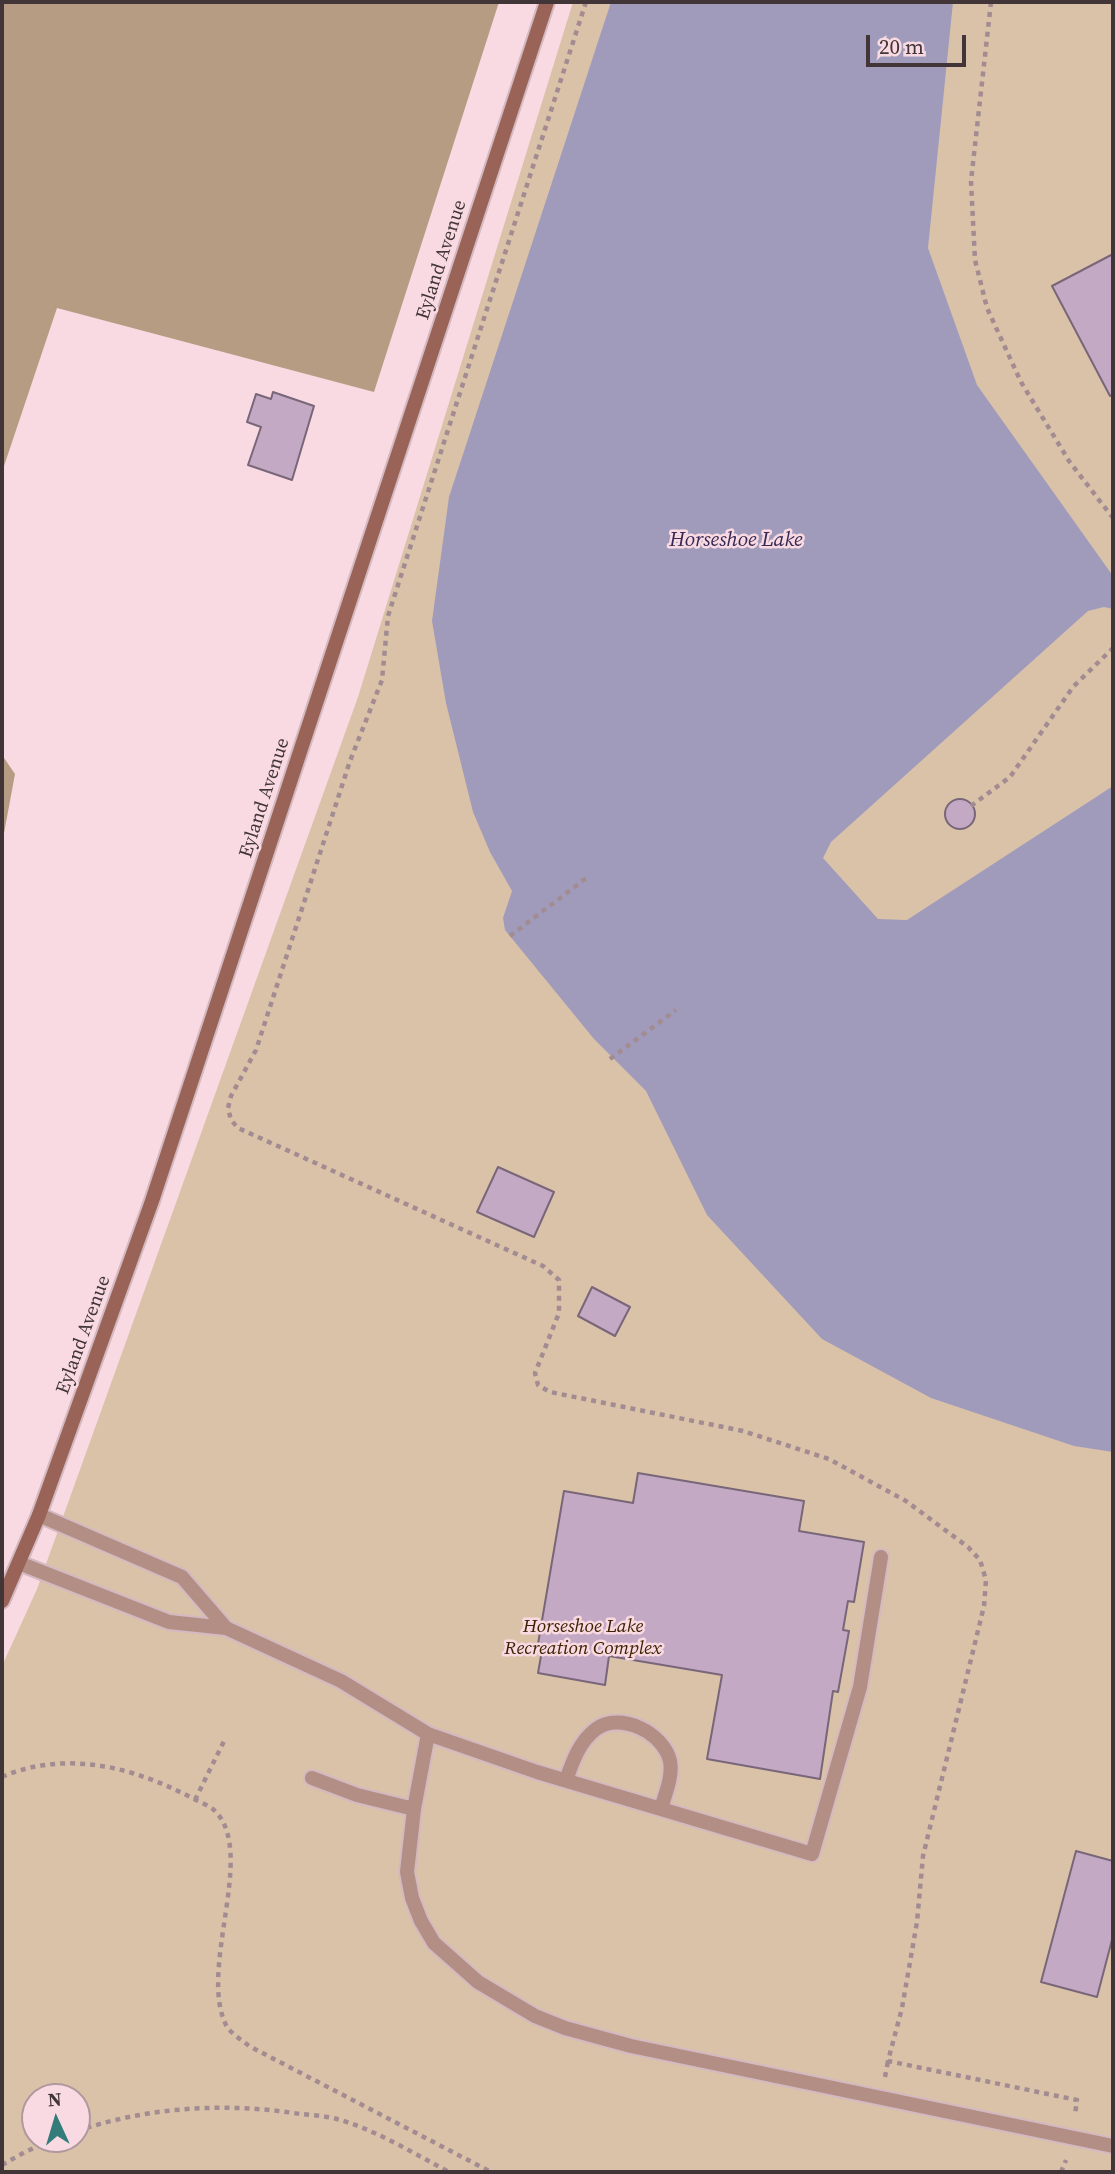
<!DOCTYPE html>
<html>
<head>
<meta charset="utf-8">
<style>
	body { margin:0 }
	#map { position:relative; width:1115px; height:2174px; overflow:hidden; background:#f9dae2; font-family:"Source Serif 4",serif }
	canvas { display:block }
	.frame { position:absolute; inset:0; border:4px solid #413538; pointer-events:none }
	.north { position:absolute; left:21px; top:2083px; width:70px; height:70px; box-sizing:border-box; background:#f9dae2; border:2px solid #af989e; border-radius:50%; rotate:356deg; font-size:19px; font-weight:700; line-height:28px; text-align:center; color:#413538 }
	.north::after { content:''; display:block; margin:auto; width:24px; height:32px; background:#337c7a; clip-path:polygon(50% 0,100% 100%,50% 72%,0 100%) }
	.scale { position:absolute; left:866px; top:35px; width:100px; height:32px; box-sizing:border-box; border:4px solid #413538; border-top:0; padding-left:9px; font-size:21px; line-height:24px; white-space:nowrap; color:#413538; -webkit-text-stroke:5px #f9dae2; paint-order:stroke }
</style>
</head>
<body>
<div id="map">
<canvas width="1115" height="2174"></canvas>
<div class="frame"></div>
<div class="north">N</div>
<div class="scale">20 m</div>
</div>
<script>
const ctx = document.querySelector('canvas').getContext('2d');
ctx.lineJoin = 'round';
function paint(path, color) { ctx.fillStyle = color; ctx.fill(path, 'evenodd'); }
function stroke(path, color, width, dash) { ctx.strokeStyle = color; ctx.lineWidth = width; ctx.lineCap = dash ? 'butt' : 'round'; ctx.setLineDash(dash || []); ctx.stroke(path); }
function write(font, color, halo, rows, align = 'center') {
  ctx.font = font + ' "Source Serif 4",serif'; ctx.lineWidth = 5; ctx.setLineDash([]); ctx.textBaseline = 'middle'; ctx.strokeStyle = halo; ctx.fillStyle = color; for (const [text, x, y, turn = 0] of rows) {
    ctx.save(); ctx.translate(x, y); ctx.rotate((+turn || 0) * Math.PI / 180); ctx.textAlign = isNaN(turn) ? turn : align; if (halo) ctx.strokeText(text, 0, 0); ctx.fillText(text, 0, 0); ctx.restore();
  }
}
paint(new Path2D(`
	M573 2H1113V2172H2V1666L37 1589 358 697ZM35 2097H77V2139H35Z`), '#dac2a9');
paint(new Path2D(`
	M2 2H499L374 392 57 308 2 472Z
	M2 755 15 774 2 844Z`), '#b69c82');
paint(new Path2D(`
	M611 2H953L928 248 977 385 1113 576V609L1104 607 1088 611 831 842 823 858 878 919 907 920 1113 786V1452L1074 1446 931 1398 822 1339 707 1215 646 1091 594 1039 505 930 503 918 512 891 490 852 473 812 446 703 432 621 449 497Z`), '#a09bbb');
const building = new Path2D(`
	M1113 254V394L1110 396 1052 286Z
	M273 392 314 406 292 480 248 465 261 427 247 422 256 394 271 399Z
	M945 814a15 15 0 1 1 30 0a15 15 0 1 1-30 0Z
	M498 1167 554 1192 534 1237 477 1212Z
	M592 1287 630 1307 615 1336 578 1316Z
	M638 1473 804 1501 799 1531 864 1542 854 1602 848 1601 843 1630 849 1631 838 1692 833 1691 820 1779 707 1759 722 1675 609 1656 605 1685 538 1673 543 1645 538 1644 564 1491 633 1503Z
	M1076 1851 1113 1861V1936L1097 1997 1041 1982Z`);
paint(building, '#c3a9c3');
stroke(building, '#796679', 2);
const lane = new Path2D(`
	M39 1515 182 1577 226 1628
	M19 1563 169 1622 226 1628 341 1681 428 1734 537 1772 812 1854 860 1687 881 1557
	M428 1734 414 1809 407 1872 412 1898 421 1921 434 1943 478 1982 535 2016 565 2028 631 2046 1113 2146
	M312 1778 357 1795 414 1809
	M566 1780C573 1761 579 1742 596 1729 620 1711 664 1733 670 1761 673 1777 665 1794 661 1809`);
const secondary = new Path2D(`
	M2 1601 39 1515 152 1201 547 2`);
stroke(lane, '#d4b9c0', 18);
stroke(secondary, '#d4b9c0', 18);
stroke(new Path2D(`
	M586 2 388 616 382 680 350 761 256 1050 231 1096 228 1108 231 1120 238 1128 543 1266 559 1280V1313L535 1373 538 1385 550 1392 743 1431 829 1459 906 1501 968 1547 980 1560 986 1580 984 1606 923 1856 917 1922 902 2008 888 2061 1077 2100 1075 2114
	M991 2 971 181 975 260 987 308 1021 382 1069 461 1113 518
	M971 806 1010 777 1073 687 1113 648
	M510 936 589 876
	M610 1059 676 1010
	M2 1777C42 1759 90 1760 132 1773 155 1780 175 1789 196 1800 202 1803 210 1806 215 1811 257 1853 198 1968 226 2025 230 2033 242 2040 249 2046L491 2172
	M195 1800 225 1739
	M885 2077 888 2061
	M77 2131C148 2107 226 2102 300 2114 312 2115 325 2116 337 2119 376 2130 413 2153 449 2172
	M2 2165 25 2152 54 2139
	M1061 2172 1066 2160`), '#a28c91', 4.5, [5, 5]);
stroke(lane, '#b38e85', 14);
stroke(secondary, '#996457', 14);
write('19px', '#413538', '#f9dae2', [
	["Eyland Avenue",442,260,-72],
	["Eyland Avenue",265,798,-72],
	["Eyland Avenue",84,1335,-70]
]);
write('italic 19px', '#3d2200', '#f9dae2', [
	["Horseshoe Lake",583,1627],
	["Recreation Complex",583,1649]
]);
write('italic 21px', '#342854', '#f9dae2', [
	["Horseshoe Lake",736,541]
]);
</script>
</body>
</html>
